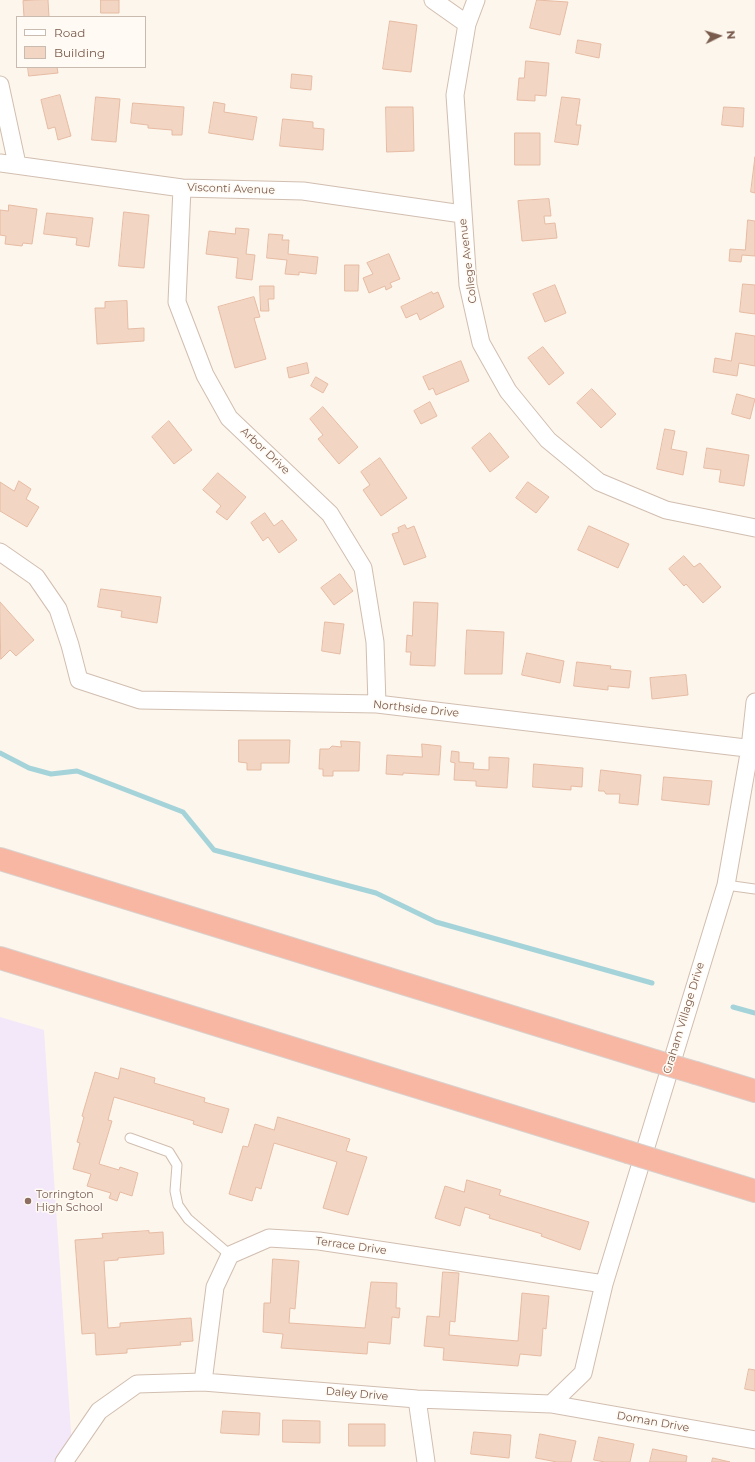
<!DOCTYPE html>
<html>
<head>
<meta charset="utf-8">
<style>
	body { margin:0 }
	#map { position:relative; width:755px; height:1462px; overflow:hidden; background:#fdf6ec; font-family:Montserrat,sans-serif }
	canvas { display:block }
	.legend { position:absolute; left:16px; top:16px; width:130px; height:52px; box-sizing:border-box; background:#fffaf3; border:1px solid #cabbb1; margin:0; padding:5px 7px; list-style:none; font-size:12px; color:#7a5c4d }
	.legend li { display:flex; align-items:center; gap:8px; height:20px }
	.legend b { width:20px; border:1px solid #cabbb1 }
	.north { position:absolute; left:699px; top:16px; width:40px; height:40px; -webkit-text-stroke:3px #fffaf3; paint-order:stroke; rotate:85deg; font-size:11px; font-weight:700; line-height:16px; text-align:center; color:#7a5c4d }
	.north::after { content:''; display:block; margin:auto; width:14px; height:18px; background:#7a5c4d; clip-path:polygon(50% 0,100% 100%,50% 72%,0 100%) }
</style>
</head>
<body>
<div id="map">
<canvas width="755" height="1462"></canvas>
<ul class="legend">
<li><b style="height:5px;background:#fff"></b>Road</li>
<li><b style="height:11px;background:#f3d5c3"></b>Building</li>
</ul>
<div class="north">N</div>
</div>
<script>
const ctx = document.querySelector('canvas').getContext('2d');
ctx.lineJoin = 'round';
function paint(path, color) { ctx.fillStyle = color; ctx.fill(path, 'evenodd'); }
function stroke(path, color, width, dash) { ctx.strokeStyle = color; ctx.lineWidth = width; ctx.lineCap = dash ? 'butt' : 'round'; ctx.setLineDash(dash || []); ctx.stroke(path); }
function write(font, color, halo, rows, align = 'center') {
  ctx.font = font + ' Montserrat,sans-serif'; ctx.lineWidth = 3; ctx.setLineDash([]); ctx.textBaseline = 'middle'; ctx.strokeStyle = halo; ctx.fillStyle = color; for (const [text, x, y, turn = 0] of rows) {
    ctx.save(); ctx.translate(x, y); ctx.rotate((+turn || 0) * Math.PI / 180); ctx.textAlign = isNaN(turn) ? turn : align; if (halo) ctx.strokeText(text, 0, 0); ctx.fillText(text, 0, 0); ctx.restore();
  }
}
paint(new Path2D(`
	M0 1017 44 1030 73 1462H0Z`), '#f3e8fa');
stroke(new Path2D(`
	M0 753 29 768 51 774 77 771 183 812 214 850 376 893 436 922 652 983
	M733 1007 755 1013`), '#a5d3da', 5);
const building = new Path2D(`
	M48 0 49 17H24L23 1Z
	M101 0H119V13H101Z
	M537 0 568 2 560 35 530 28Z
	M390 21 417 25 411 72 383 69Z
	M578 40 601 44 599 58 576 53Z
	M526 61 549 63 546 96 535 95V101L517 100 519 78H524Z
	M28 67H57L58 73 29 76Z
	M292 74 312 76 311 90 291 88Z
	M60 95 71 136 58 140 55 127 48 129 41 100Z
	M96 97 120 99 116 142 92 140Z
	M562 97 580 99 576 125H581L578 145 555 142Z
	M214 102 225 104 224 112 257 117 253 140 209 133Z
	M133 103 184 107 182 135H172V130L148 128V125L131 123Z
	M386 107H413L414 151 387 152Z
	M724 107 744 108 743 127 722 125Z
	M283 119 313 122V128L324 129 323 150 280 146Z
	M515 133H540V165H515Z
	M755 157V193L751 192Z
	M549 199 551 216H544L545 224 555 223 557 238 522 241 518 201Z
	M9 205 37 209 32 244 23 243 22 246 5 244 6 236 0 235V210L8 211Z
	M124 212 149 215 144 268 119 266Z
	M47 213 93 218 89 247 76 245 77 238 44 234Z
	M748 220 755 221V256L742 255 741 262 729 261 730 249 745 250Z
	M236 228 249 229 246 254 255 255 252 280 236 278 238 258 206 254 209 231 235 234Z
	M269 234 283 235 282 240H289L288 254 318 257 316 274 299 272V275L285 274 287 260 267 258Z
	M389 254 400 279 390 283 392 287 386 290 385 286 369 293 363 278 373 274 367 263Z
	M345 265H359L358 291H345Z
	M743 284 755 285V314L740 312Z
	M555 285 566 313 545 322 533 294Z
	M260 286H274V299H268L269 311H261Z
	M432 292 433 294 438 292 444 307 420 320 417 313 406 318 401 307Z
	M254 297 260 317 254 318 266 359 235 368 218 307Z
	M127 301 128 329 144 328V341L97 344 95 308H105V302Z
	M736 333 755 336V366L739 363 737 376 713 372 715 358 731 361Z
	M543 347 564 373 549 385 528 358Z
	M461 361 469 381 436 395 433 388 429 390 423 377Z
	M307 363 309 373 289 378 287 368Z
	M316 377 328 384 323 393 311 386Z
	M592 389 616 414 601 428 577 403Z
	M737 394 755 399 750 419 732 414Z
	M430 402 437 416 421 424 414 411Z
	M323 407 358 447 339 464 318 439 323 435 310 419Z
	M169 421 192 450 174 464 152 437Z
	M665 429 675 431 671 449 687 452 683 475 657 469Z
	M490 433 509 457 490 472 472 448Z
	M707 448 749 455 744 486 719 482 721 470 704 468Z
	M380 458 407 498 381 516 363 490 370 485 361 472Z
	M218 473 246 497 227 520 216 512 221 506 203 490Z
	M19 481 31 489 26 499 39 507 27 527 0 511V482L14 491Z
	M528 482 549 497 536 513 516 498Z
	M265 513 274 526 282 520 297 540 279 553 268 537 263 541 251 523Z
	M405 525 407 529 414 526 426 557 404 565 392 534 399 532 398 528Z
	M589 526 629 544 618 568 578 550Z
	M684 556 694 567 700 563 721 587 703 603 686 584 684 586 669 569Z
	M340 574 353 591 334 605 321 588Z
	M101 589 161 597 157 623 121 617 122 611 98 607Z
	M0 602 34 640 16 656 10 650 1 659Z
	M414 602 438 603 435 666 410 665 411 652H406L407 635 412 636Z
	M325 622 344 624 340 654 322 651Z
	M467 630 504 632 502 674H465Z
	M527 653 564 661 560 683 522 675Z
	M577 662 611 666 610 669 631 671 629 688 608 686V690L574 686Z
	M686 675 688 695 652 699 650 678Z
	M239 740H290L289 763H261V770H247V763L239 762Z
	M341 741 360 742 359 771H333V776H323V769H319L320 749H329L332 746 341 747Z
	M422 744 441 746 439 775 403 773V775L386 774 387 755 422 757Z
	M452 751 459 752V762L474 763 473 769 489 770V757L509 758 507 788 476 786V781L454 780 455 763 451 762Z
	M534 764 583 768 582 787 571 786V790L533 787Z
	M601 770 641 775 638 805 619 803 620 794H606L604 791H599Z
	M664 777 712 781 709 805 662 800Z
	M121 1068 155 1078 154 1083 205 1098 204 1102 229 1109 222 1133 193 1124 194 1121 114 1097 108 1120 112 1121 99 1164 119 1170 120 1167 138 1173 132 1196 120 1192 117 1201 109 1198 111 1193 87 1186 91 1174 73 1169 80 1143 77 1142 84 1117 82 1116 95 1072 118 1079Z
	M278 1117 350 1139 346 1151 367 1157 348 1215 323 1208 337 1162 274 1143 261 1189 256 1187 252 1201 229 1194 243 1146 248 1147 255 1124 274 1130Z
	M467 1180 501 1190 499 1195 589 1222 580 1250 541 1236 542 1234 489 1218 490 1215 465 1207 460 1226 435 1218 445 1186 464 1192Z
	M149 1231V1233L163 1232 164 1254 118 1258V1260L104 1261 108 1328 120 1327V1323L191 1318 193 1341 180 1342 181 1345 127 1349V1353L96 1355 95 1333 82 1334 75 1240 103 1238 102 1234Z
	M273 1259 299 1261 295 1309 290 1308 289 1323 365 1328 371 1282 397 1283 396 1308H400L399 1318 392 1317 390 1344 368 1342 367 1354 281 1348 283 1334 263 1332 264 1303H270Z
	M443 1272 459 1273 455 1322 450 1321 449 1335 518 1341 522 1293 549 1296 546 1329 543 1328 541 1356 520 1354 518 1366 443 1360 444 1348 424 1346 427 1316 439 1317Z
	M749 1369 755 1370V1391L745 1389Z
	M223 1411 260 1413 259 1435 221 1433Z
	M283 1420 320 1421V1443L283 1442Z
	M349 1424H385V1446H349Z
	M474 1432 511 1435 509 1458 471 1454Z
	M540 1434 576 1441 571 1462H557L536 1458Z
	M599 1437 634 1444 630 1462H605L594 1460Z
	M653 1449 687 1456 686 1462H650Z
	M713 1458 730 1462H712Z`);
paint(building, '#f3d5c3');
stroke(building, '#e6bba3', 1);
const lane = new Path2D(`
	M726 885 755 889
	M130 1138 169 1152 177 1165 175 1191 178 1205 188 1219 230 1255`);
const street = new Path2D(`
	M433 0 467 24
	M476 0 467 24 455 95 468 285 481 343 508 391 548 440 599 482 666 510 755 528
	M0 85 17 164
	M0 163 182 188 303 191 462 214
	M182 188 177 302 205 375 229 418 330 514 363 568 375 642 377 704
	M0 552 36 577 58 609 70 645 79 680 140 700 377 704 755 749
	M203 1382 215 1287 230 1255 269 1238 319 1241 604 1284
	M417 1399 426 1462
	M551 1404 755 1440
	M64 1462 99 1411 137 1384 203 1382 417 1399 551 1404 583 1373 604 1284 726 885 750 748 755 702`);
const highway = new Path2D(`
	M0 859 655 1061
	M0 958 628 1152
	M696 1073 755 1091
	M670 1165 755 1191`);
stroke(lane, '#d1beb0', 11);
stroke(street, '#d1beb0', 19);
stroke(highway, '#dad1cd', 24);
stroke(lane, '#fff', 9);
stroke(street, '#fff', 17);
stroke(highway, '#f7b7a3', 22);
const highwayBridge = new Path2D(`
	M655 1061 696 1073
	M628 1152 670 1165`);
stroke(highwayBridge, '#dad1cd', 24, []);
stroke(highwayBridge, '#f7b7a3', 22);
for (const [x, y, r, color] of [
	[28,1201,4,"#8d6e63"]
]) { const dot = new Path2D(); dot.arc(x, y, r, 0, 2 * Math.PI); ctx.fillStyle = color; ctx.fill(dot); stroke(dot, '#fffaf3', 1.5); }
write('11px', '#7a5c4d', '#fffaf3', [
	["Visconti Avenue",231,189,2],
	["College Avenue",468,261,-97],
	["Arbor Drive",265,451,43],
	["Northside Drive",416,709,6],
	["Graham Village Drive",684,1018,-73],
	["Terrace Drive",351,1246,8],
	["Daley Drive",357,1394,5],
	["Doman Drive",653,1422,10]
]);
write('11px', '#785e54', '#fffaf3', [
	["Torrington",36,1195],
	["High School",36,1208]
], 'left');
</script>
</body>
</html>
